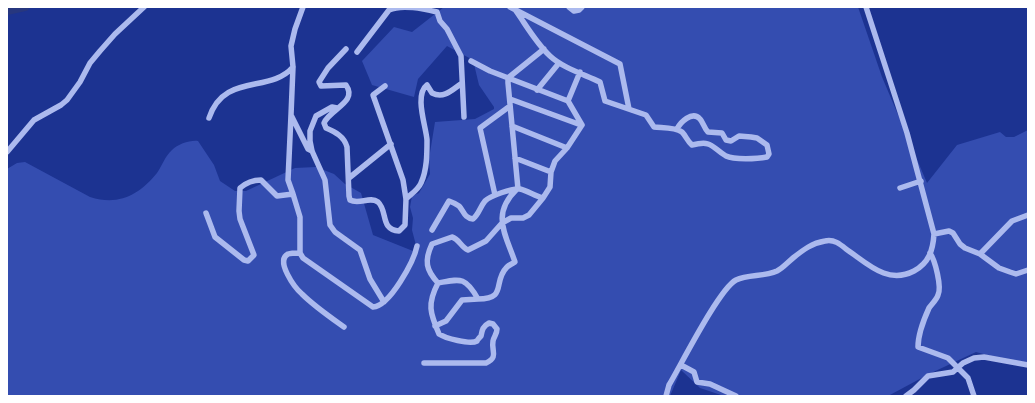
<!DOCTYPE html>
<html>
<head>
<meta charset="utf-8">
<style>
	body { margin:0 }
	#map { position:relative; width:1035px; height:403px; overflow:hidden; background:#1c3391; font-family:Barlow,sans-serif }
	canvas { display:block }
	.frame { position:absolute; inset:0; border:8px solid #fff; pointer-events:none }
</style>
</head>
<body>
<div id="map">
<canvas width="1035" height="403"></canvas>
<div class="frame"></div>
</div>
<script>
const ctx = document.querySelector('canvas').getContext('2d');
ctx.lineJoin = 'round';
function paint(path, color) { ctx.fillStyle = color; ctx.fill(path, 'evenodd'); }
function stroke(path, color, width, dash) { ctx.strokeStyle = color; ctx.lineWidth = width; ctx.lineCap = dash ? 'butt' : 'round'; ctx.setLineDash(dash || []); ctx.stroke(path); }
paint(new Path2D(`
	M444 7H858L882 77 927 183 957 145 1000 132 1006 137H1014L1028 130V362L1008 361 976 352 929 374 888 396H724L700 388 681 370 670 396H7V169L17 163 25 162 90 197C119 206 139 195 157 173 162 166 165 156 172 150 178 144 190 140 198 141L214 165 220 181 235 191H246L295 168 316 167 334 174 345 184 361 193 373 235 418 253 412 230 413 218 410 207 412 196 419 193 430 174 429 159 435 122 475 119 494 109V107L479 85 473 60 447 46 418 79 414 97 372 85 362 61 394 27 412 32Z`), '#344db0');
stroke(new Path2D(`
	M7 11 25 7`), '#27377f', 8);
stroke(new Path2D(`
	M303 7 295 29 291 46 293 67 291 115 308 149 312 151
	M510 7 620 64 629 109
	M569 7 574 11 579 10 582 7
	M516 11C526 25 536 43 550 56 563 68 583 74 600 82L605 101 646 115 654 127C662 128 675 127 682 132 686 136 687 141 692 145 713 140 711 147 726 156 734 160 757 159 767 157L769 154 767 145 757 138 751 137 739 136 731 141 726 140 722 133 708 132C704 128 703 122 700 119 692 110 680 123 677 129
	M346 49 328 68 319 82 321 86 346 85C358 102 330 109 324 123L326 128C335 132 344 136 347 147L349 196 350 200C359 205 370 196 378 202 388 211 380 230 399 231L405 225 406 199 403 180 373 95 385 86
	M357 52 389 10C402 4 424 9 437 12L440 21 447 29 461 56 464 117
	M471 61 490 71 568 101 582 125
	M537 90 559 63
	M510 99 581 125
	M568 101 580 72
	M337 108 332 107 316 116 310 131V141L312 151 325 180 330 225 335 232 360 250 370 279 384 302
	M291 115 288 180 293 194
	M209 118C224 72 270 94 293 67
	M512 126 567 148
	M7 152 34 120 61 105 67 100 80 82 90 63 100 51 115 34 144 7
	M515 158 551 172
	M349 178 391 144
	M900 188 921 181
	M518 189 508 83V78L544 49
	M495 195 480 128 510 106
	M406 199C411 194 418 190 421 183 427 170 427 154 427 140 426 126 414 95 427 85L432 93C444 99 452 90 462 83
	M206 213 215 237 244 260 248 261 254 255 240 219 239 211 240 188C247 182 253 180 261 180L277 196 293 194 300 217V253L303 258 373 307C390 306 414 261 417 246
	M432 230 449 201C452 202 456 204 459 206 464 211 464 218 473 219 479 214 480 207 485 201 490 196 512 188 520 189 528 191 535 196 543 198L550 187 551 172 555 161 567 148 582 125
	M934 234 949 231 953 233 960 244 965 248 980 254 999 268 1010 272 1016 274 1028 270
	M300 253C297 253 291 253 288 254 275 261 295 288 302 294 314 306 330 317 344 327
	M930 253C935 260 942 287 938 295 937 299 932 304 929 308 924 319 918 334 918 347L948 358 968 378 974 396
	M980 254 1012 221 1028 215
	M438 283C460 279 465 276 478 299 508 299 492 282 507 267 509 265 512 264 515 262 505 233 491 214 517 189
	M438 283C426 270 424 261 432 244L452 237C459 239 461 247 468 250L486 241 502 223 511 218H523L529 215 543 198
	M435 326 446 321 462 300 478 299
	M424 363H486C499 357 491 351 493 341 494 336 497 334 497 329L493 324 489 323C483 326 482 330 481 336 481 336 477 340 477 341 470 345 445 338 439 334 430 313 427 304 438 283
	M681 365 694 372 697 382 710 384 736 396
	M666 396 669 385C681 365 719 289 736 280 748 274 764 277 777 271 783 268 788 262 793 258 803 250 812 243 825 241 834 239 840 244 846 249 867 263 887 285 914 271 929 263 933 250 934 234L907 133 866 7
	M906 396 914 390 928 376 953 372 963 363 974 358 984 357 1028 365`), '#acbaee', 5.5);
</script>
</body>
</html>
